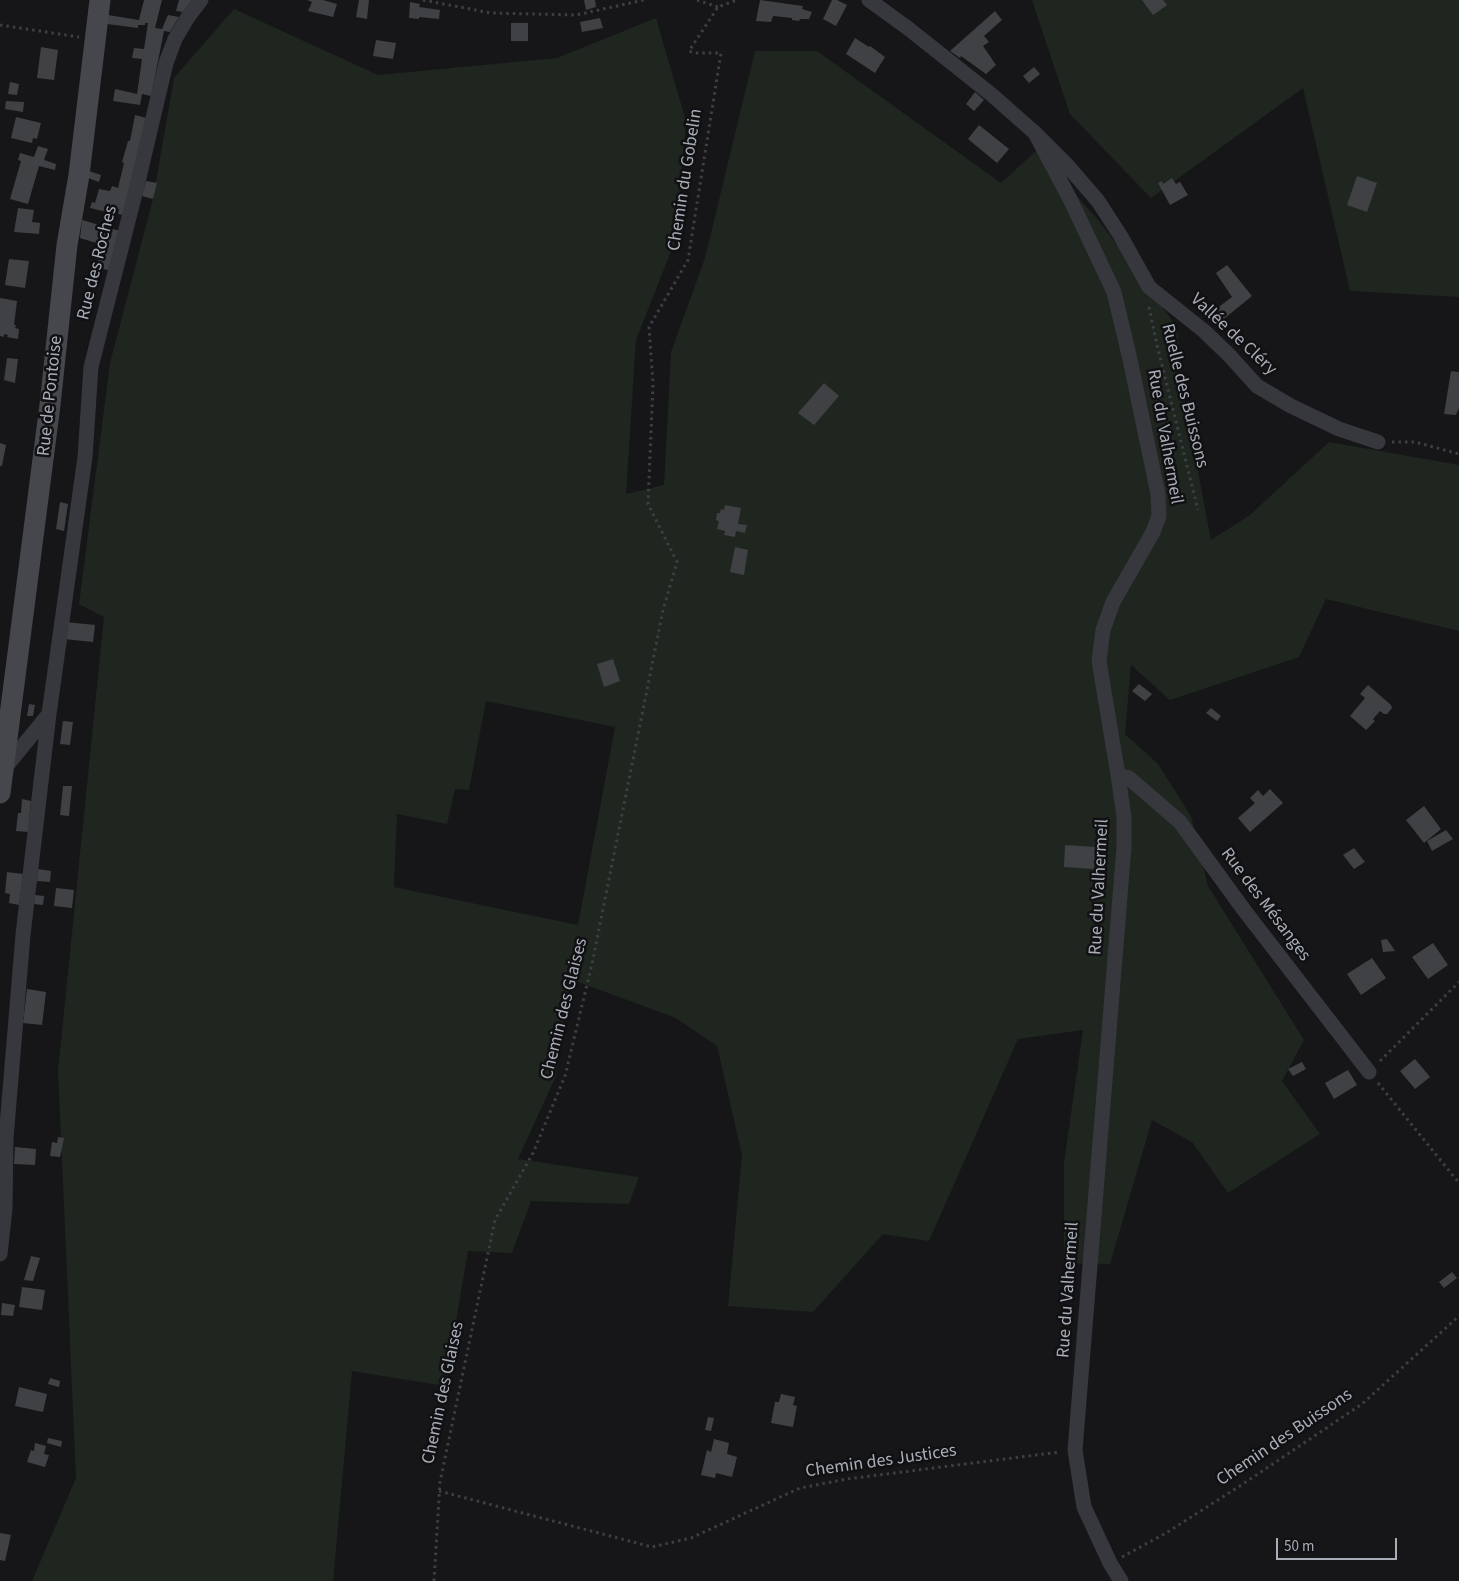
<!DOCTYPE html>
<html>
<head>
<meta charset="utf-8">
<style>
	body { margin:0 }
	#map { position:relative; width:1459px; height:1581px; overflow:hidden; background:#161618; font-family:"Source Sans 3",sans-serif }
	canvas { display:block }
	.scale { position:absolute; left:1276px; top:1538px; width:121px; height:22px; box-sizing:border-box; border:2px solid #a8adb8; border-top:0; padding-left:6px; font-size:15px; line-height:18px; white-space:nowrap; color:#a8adb8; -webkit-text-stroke:4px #111113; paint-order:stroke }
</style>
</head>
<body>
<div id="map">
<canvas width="1459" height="1581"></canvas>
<div class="scale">50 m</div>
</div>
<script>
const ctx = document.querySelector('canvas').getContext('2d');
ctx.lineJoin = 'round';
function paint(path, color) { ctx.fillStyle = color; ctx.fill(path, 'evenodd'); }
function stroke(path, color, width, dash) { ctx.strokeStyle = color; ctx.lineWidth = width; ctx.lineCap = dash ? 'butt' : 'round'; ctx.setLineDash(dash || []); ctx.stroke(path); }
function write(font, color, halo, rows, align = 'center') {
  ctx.font = font + ' "Source Sans 3",sans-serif'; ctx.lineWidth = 5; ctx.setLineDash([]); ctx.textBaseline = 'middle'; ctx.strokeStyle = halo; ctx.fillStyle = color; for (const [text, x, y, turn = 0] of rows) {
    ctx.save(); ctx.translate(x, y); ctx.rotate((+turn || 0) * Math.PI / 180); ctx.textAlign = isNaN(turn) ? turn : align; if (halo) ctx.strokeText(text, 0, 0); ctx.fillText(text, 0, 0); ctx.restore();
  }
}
paint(new Path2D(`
	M1032 0H1459V297L1350 291 1303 88 1151 198 1070 114Z
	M234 9 378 75 557 58 656 18 686 121 675 241 636 340 626 494 664 485 671 352 705 258 755 51H817L1001 183 1037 150 1103 226 1177 327 1186 409 1211 540 1250 515 1329 442 1459 465V631L1326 599 1299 657 1170 700 1131 665 1125 734 1158 764 1191 816 1208 886 1304 1040 1282 1081 1320 1134 1228 1193 1192 1142 1152 1120 1110 1264 1064 1263V1163L1083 1030 1018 1039 929 1241 883 1234 813 1312 728 1306 742 1155 717 1046 676 1018 570 979 556 1076 518 1159 639 1177 629 1204 531 1201 512 1253 468 1251 445 1386 352 1371 333 1581H32L76 1478 58 1071 104 617 79 604 110 363 153 199 174 78ZM486 701 615 727 578 925 394 887 397 814 447 824 455 789 469 790Z`), '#1e261f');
paint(new Path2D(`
	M144 0H162L155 28 162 29 168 15 179 17 170 32 164 31 151 96 142 94 140 105 113 101 115 89 137 94 142 59 132 58 134 48 144 49 148 23H145V25H138V28L107 24 108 15 139 20Z
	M179 0H192L183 12 176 11Z
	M307 0H323L337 4 333 17 308 11 312 2Z
	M359 0H369L367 19 356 17Z
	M584 0H595L596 7 586 10Z
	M760 0 803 6 802 9 812 12 809 19H800L799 21 792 20V18L773 16 771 22 756 21Z
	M832 0H837L847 5 836 26 823 19Z
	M1142 0H1163L1167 5 1153 15Z
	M410 2 420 4 419 7 440 10 439 19 419 17V19L409 18Z
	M995 11 1002 20 984 36 989 42 983 46 996 65 986 74 961 56 960 58 950 51Z
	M600 18 603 28 582 32 580 22Z
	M511 23H528V41H511Z
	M855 38 869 47 870 46 885 57 875 73 846 54Z
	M376 40 396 43 393 59 373 56Z
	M41 47 58 50 54 80 37 78Z
	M1034 67 1040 74 1029 83 1023 76Z
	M10 82 19 84 17 95 8 94Z
	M975 92 984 100 974 111 966 104Z
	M6 101 24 102 23 112 5 109Z
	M135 115 146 118 123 215 118 214 119 209 112 208 111 213 90 208 92 202 95 203 99 189 110 191 112 186 118 188 124 163 122 162 128 141H130Z
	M16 117 41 123 37 139 33 138 32 143 11 138Z
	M979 125 1009 149 997 163 968 139Z
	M38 146 48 149 44 160 56 164 55 170 39 166 28 204 10 199 21 161 18 160 20 153 34 157Z
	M89 171 101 175 99 182 88 178Z
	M1357 176 1377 183 1367 212 1347 205Z
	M1172 178 1176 184 1180 182 1188 195 1170 205 1158 183 1162 181 1163 184Z
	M146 181 157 183 153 199 142 196Z
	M18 208 34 210 32 222 40 223 39 234 14 232Z
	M82 220 120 231 111 271 96 267 100 254 103 255 106 246 80 238Z
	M9 259 29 261 25 288 5 285Z
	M1227 265 1252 296 1220 322 1212 312 1232 297 1216 273Z
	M0 298 17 301 14 325H16L15 328 19 329 18 339 7 337 8 335 4 334V337L0 336Z
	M7 358 18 359 15 383 4 380Z
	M1451 371 1459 372V408L1456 415 1444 414Z
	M824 383 839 396 814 425 798 413Z
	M0 443 6 445 2 466H0Z
	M60 502 68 504 64 531 56 529Z
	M725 505 741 508 738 524 747 525 745 533 736 531 735 537 724 535 725 531 717 529 719 521 716 520 717 513H720L721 509 724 510Z
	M735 547 748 550 744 575 730 572Z
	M66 622 95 625 93 642 64 639Z
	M613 659 620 681 604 687 597 664Z
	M1139 684 1152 694 1145 701 1132 691Z
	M1368 685 1391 705 1392 708 1387 714H1384L1380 711 1373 719 1375 721 1366 730 1350 716 1365 698 1360 694Z
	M29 704 35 705 33 716H27Z
	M1211 708 1221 716 1217 721 1206 713Z
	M63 721 73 722 70 745 60 744Z
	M63 786H72L69 816 60 815Z
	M1270 789 1283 803 1250 832 1238 818 1255 803 1250 798 1258 790 1263 796Z
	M22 799 31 801 28 832 16 831 18 813H21Z
	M1424 806 1441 829 1424 843 1406 820Z
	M1446 830 1453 839 1432 851 1427 841Z
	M1065 845 1096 847 1094 869 1064 867Z
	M1354 848 1365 862 1354 869 1343 855Z
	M38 869 51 871 50 882 37 881Z
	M7 872 23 874 19 905 9 903 10 894 5 893Z
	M56 888 74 890 72 908 54 906Z
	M35 895 44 896 43 905 34 904Z
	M1387 939 1395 951 1383 952 1381 940Z
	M1433 943 1448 965 1428 979 1412 957Z
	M1372 958 1386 978 1361 995 1347 974Z
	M27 989 46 992 42 1025 23 1023Z
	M1415 1059 1430 1077 1415 1089 1400 1071Z
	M1302 1062 1306 1069 1293 1076 1288 1069Z
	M1348 1070 1357 1085 1334 1099 1325 1083Z
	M58 1137 64 1138 60 1157 50 1156 52 1142 57 1143Z
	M15 1147 36 1149 35 1165 14 1164Z
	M31 1256 40 1258 33 1281 24 1280Z
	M1452 1272 1457 1278 1444 1288 1439 1282Z
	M22 1287 45 1290 42 1310 19 1307Z
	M2 1303 15 1305 13 1316 1 1315Z
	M50 1378 60 1381 59 1387 48 1384Z
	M19 1387 47 1394 43 1412 15 1406Z
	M781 1394 795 1397 793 1405 797 1406 793 1427 771 1423 775 1402H779Z
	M708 1417 714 1418 711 1431 705 1430Z
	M48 1438 62 1441 61 1447 47 1443Z
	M714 1439 729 1443 727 1454 737 1457 732 1477 716 1473 715 1478 701 1475 707 1450 711 1452Z
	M35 1443 46 1446 44 1454 49 1455 45 1467 27 1462 31 1450 34 1451Z
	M0 1533 11 1535 5 1561 0 1560Z`), '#404145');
stroke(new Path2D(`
	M423 0 491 13 576 15 644 0
	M697 0 718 7
	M0 25 79 37
	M1149 307 1157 345 1198 510
	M1392 442H1415L1459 454
	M1380 1061 1459 982
	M1378 1083 1459 1183
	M439 1491 652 1547 691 1538 800 1488 847 1479 1060 1452
	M1122 1557 1166 1533 1243 1484 1362 1404 1459 1316
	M434 1581 440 1482 495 1220 533 1153 565 1076 592 964 663 610 677 562 648 504 653 384 649 327 688 260 721 53H694L689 51 718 7 737 0`), '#3d3f44', 3, [2.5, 4]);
stroke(new Path2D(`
	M869 0 909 29 992 95 1035 133 1066 164 1098 201 1120 235 1149 287 1204 331 1229 355 1257 386 1291 406 1339 429 1378 442
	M1035 133 1071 201 1114 292 1129 355 1158 494 1159 516 1153 532 1113 602 1103 630 1099 661 1118 775 1124 817V847L1075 1450 1084 1507 1110 1563 1121 1581
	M4 769 49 714
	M1118 775 1129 778 1180 822 1244 910 1369 1072
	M0 1254 5 1209 6 1138 23 935 49 714 85 457 91 367 137 186 166 63 175 39 188 17 201 0`), '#37383d', 15);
stroke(new Path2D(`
	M0 793 50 405 67 245 79 175 100 0`), '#45474d', 21);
write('18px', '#a8adb8', '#111113', [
	["Chemin du Gobelin",686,180,-81],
	["Rue des Roches",98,263,-76],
	["Vallée de Cléry",1233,335,43],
	["Rue de Pontoise",51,396,-84],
	["Ruelle des Buissons",1184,396,76],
	["Rue du Valhermeil",1164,437,80],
	["Rue du Valhermeil",1100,887,-87],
	["Rue des Mésanges",1265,905,53],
	["Chemin des Glaises",565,1009,-76],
	["Rue du Valhermeil",1069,1290,-86],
	["Chemin des Glaises",444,1393,-78],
	["Chemin des Buissons",1285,1438,-34],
	["Chemin des Justices",881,1462,-8]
]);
</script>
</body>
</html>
